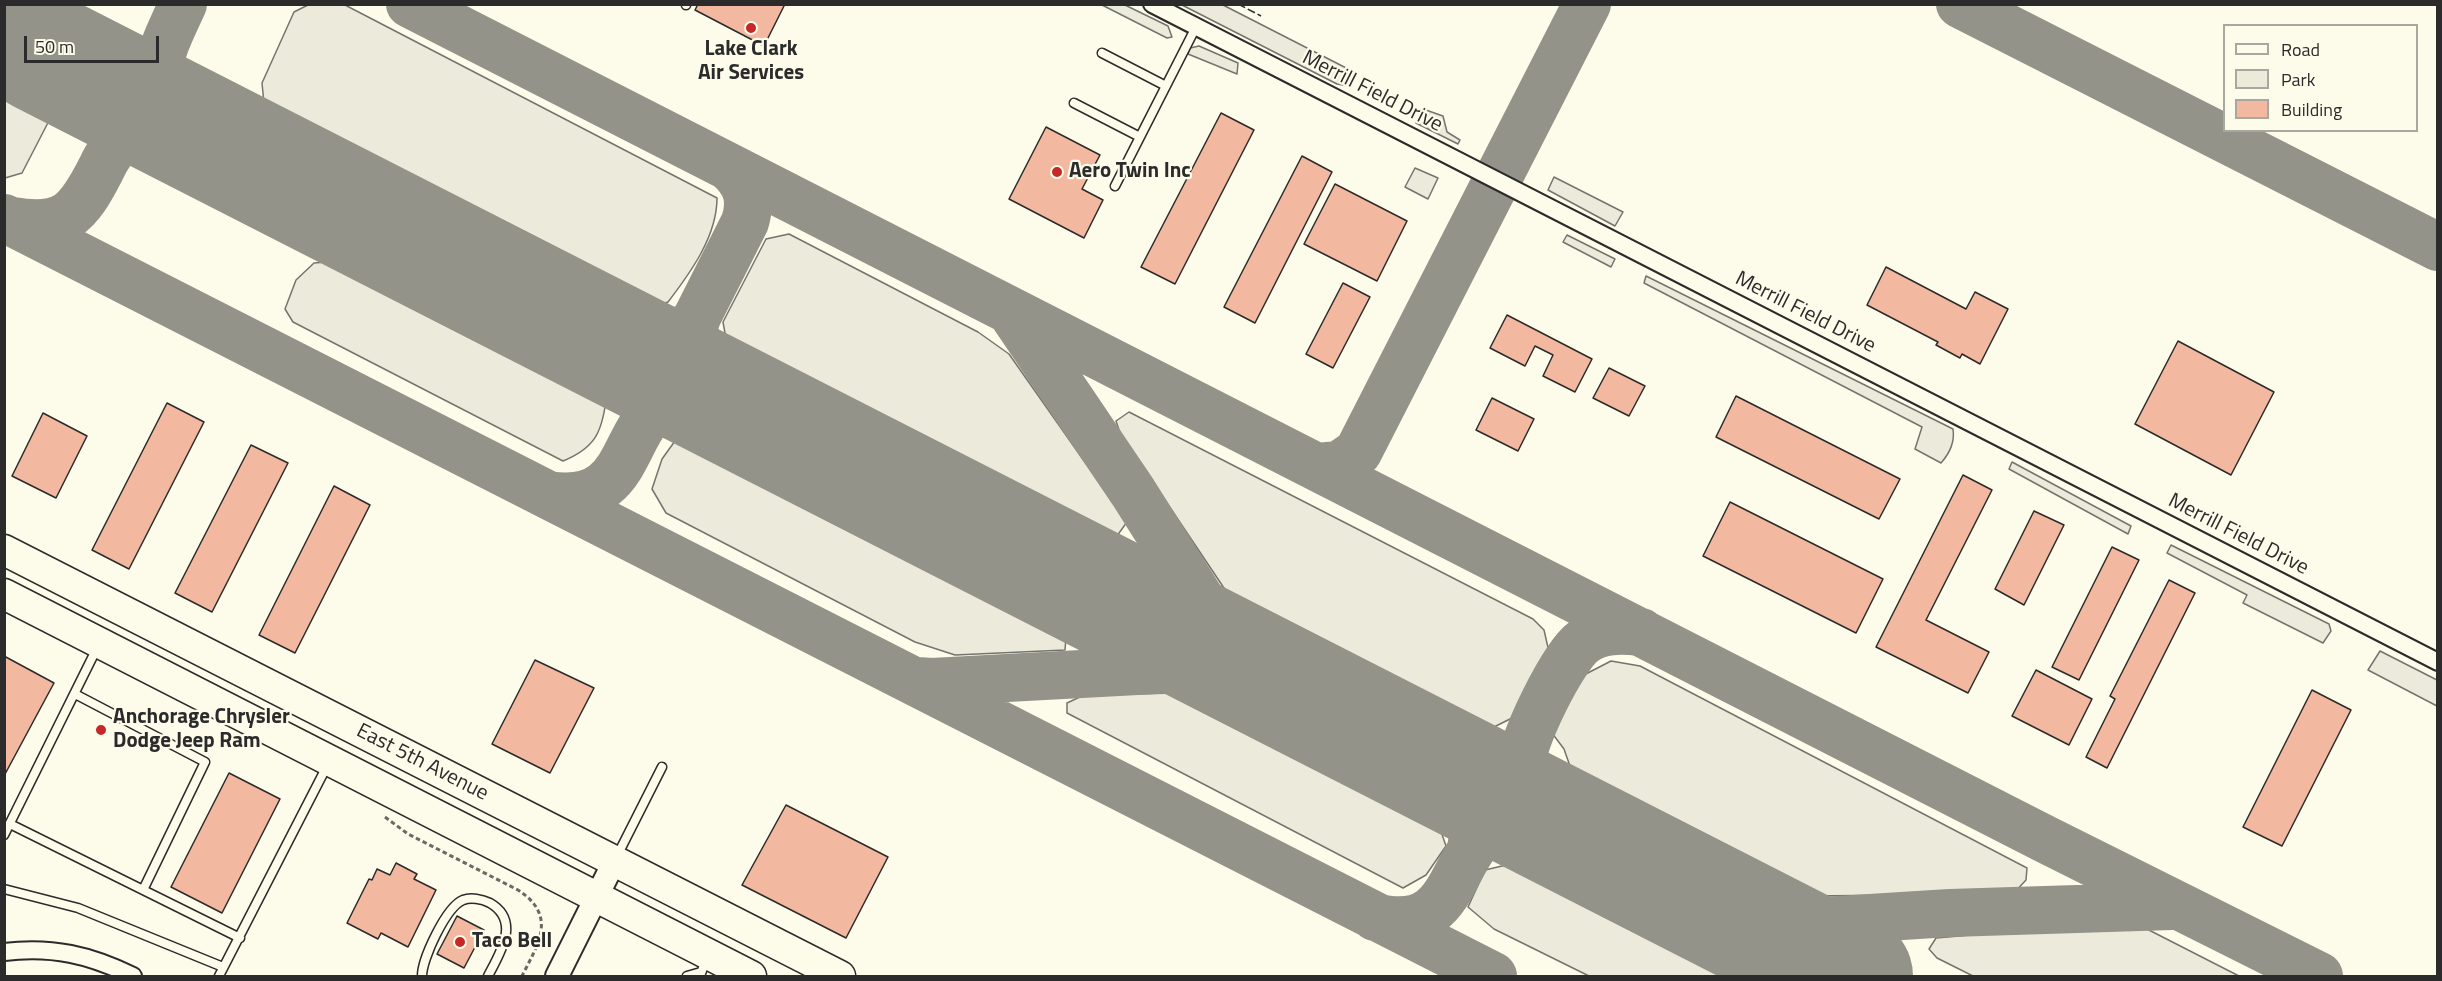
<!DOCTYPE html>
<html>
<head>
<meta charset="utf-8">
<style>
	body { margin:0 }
	#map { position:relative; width:2442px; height:981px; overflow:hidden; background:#fdfbea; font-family:"Titillium Web",sans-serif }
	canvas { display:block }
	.frame { position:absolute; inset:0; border:6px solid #2b2b2b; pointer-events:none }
	.legend { position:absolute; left:2223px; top:24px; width:195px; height:108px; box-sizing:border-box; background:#fdfbea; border:2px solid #a9a89e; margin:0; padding:8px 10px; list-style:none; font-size:18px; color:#2b2b2b }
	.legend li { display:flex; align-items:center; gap:12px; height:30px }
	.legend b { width:30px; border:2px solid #a9a89e }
	.scale { position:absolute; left:24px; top:36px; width:135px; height:27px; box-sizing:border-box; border:3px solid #2b2b2b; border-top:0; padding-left:8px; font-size:18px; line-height:21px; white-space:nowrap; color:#2b2b2b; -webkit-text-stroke:4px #fdfbea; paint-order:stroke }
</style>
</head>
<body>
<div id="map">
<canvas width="2442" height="981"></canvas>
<div class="frame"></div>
<ul class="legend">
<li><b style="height:8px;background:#fdfbea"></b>Road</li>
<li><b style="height:16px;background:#ecebdb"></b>Park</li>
<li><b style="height:16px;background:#f2b8a0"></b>Building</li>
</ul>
<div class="scale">50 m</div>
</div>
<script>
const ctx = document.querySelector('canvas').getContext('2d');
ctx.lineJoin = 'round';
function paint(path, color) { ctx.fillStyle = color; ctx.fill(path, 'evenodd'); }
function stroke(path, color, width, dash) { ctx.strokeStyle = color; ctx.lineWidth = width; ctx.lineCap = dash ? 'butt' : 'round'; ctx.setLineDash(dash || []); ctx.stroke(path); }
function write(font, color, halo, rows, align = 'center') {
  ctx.font = font + ' "Titillium Web",sans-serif'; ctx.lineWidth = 4.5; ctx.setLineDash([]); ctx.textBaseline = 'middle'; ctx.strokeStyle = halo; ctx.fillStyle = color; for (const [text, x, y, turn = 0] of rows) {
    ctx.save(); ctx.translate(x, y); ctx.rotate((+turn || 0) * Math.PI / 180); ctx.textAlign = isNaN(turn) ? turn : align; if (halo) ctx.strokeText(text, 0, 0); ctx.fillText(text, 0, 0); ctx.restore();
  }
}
const green = new Path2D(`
	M308 5H345L717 198C717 236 691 272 668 302L644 309 267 110 264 103 262 83 294 12Z
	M1102 5H1125L1168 26 1172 37 1167 38Z
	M1182 5H1223L1356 73 1349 86 1337 84Z
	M1199 46 1238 63 1237 74 1188 54 1190 48Z
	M4 89 53 113 22 173 5 178Z
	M1423 109 1443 116 1447 132 1460 140 1458 144 1416 123Z
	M1415 168 1438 178 1428 199 1405 187Z
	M1554 177 1623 212 1615 226 1548 190Z
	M789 234 978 332 1009 354 1127 522 1114 540 727 344 723 322 766 239Z
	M1567 235 1615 259 1611 267 1563 242Z
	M338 261 591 385 606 400C602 432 595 448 563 461L293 322 285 309 296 280 314 263Z
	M1646 276 1953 429C1955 442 1949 454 1941 463L1915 449 1922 427 1644 283Z
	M1129 412 1533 619 1544 630 1549 652 1514 717 1488 730 1232 600 1120 433 1116 421Z
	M693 440 1066 637 1065 650 955 655 915 642 666 513 652 489 662 459 675 441Z
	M2012 462 2131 526 2128 534 2009 469Z
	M2171 545 2329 624 2331 631 2323 643 2243 603 2247 595 2167 553Z
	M2380 651 2437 680V706L2368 670Z
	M1611 661 1640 666 2027 868 2026 880 2013 894 1806 896 1571 769 1564 749 1552 733 1580 677Z
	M1176 693 1195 696 1437 820 1446 846 1426 875 1403 888 1067 713V703L1084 695Z
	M1519 862 1740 976H1589L1494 929 1468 907 1485 870Z
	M2109 923 2143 927 2239 976H1973L1937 958 1929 949 1936 938Z`);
paint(green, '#ecebdb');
stroke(green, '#74746e', 1.5);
stroke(new Path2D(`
	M183 4C153 68 148 75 196 131
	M410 4 2045 839 2319 976
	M1960 4 2438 247
	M729 167C747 183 752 199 745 222L696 319 692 341 695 364 700 374 731 404
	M4 218 1493 976
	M12 221C65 230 78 214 101 169 107 156 114 144 127 137 147 127 174 130 196 131
	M1014 316 1133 492 1224 636 1271 680
	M614 345C650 351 672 348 696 319
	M1317 467 1339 465 1358 452 1587 4
	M548 495C644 510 615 409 681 398 697 395 715 401 731 404
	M917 681 932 682 1212 667 1271 680
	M1436 764C1468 789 1479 807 1471 849
	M1552 823C1536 807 1522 792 1521 768 1520 743 1563 657 1583 642 1600 629 1621 630 1641 632
	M1723 910 1758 920 1790 923 1950 913 2172 906
	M1724 911 1761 943 1786 976
	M1375 917C1466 940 1445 840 1506 822 1521 818 1537 820 1552 823`), '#94938a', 48);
stroke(new Path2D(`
	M41 52 1852 976`), '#94938a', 122);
const building = new Path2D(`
	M698 4H785L764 46 695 10Z
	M1221 113 1254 130 1175 284 1141 267Z
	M1046 127 1100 155 1082 189 1103 200 1084 238 1009 199Z
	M1302 156 1332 172 1255 323 1224 307Z
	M1335 184 1407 221 1377 281 1304 244Z
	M1886 267 1966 309 1975 292 2008 309 1980 364 1962 354 1960 358 1936 345 1938 342 1867 305Z
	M1343 283 1370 297 1333 368 1306 354Z
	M1507 315 1592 359 1575 392 1543 376 1553 355 1535 346 1525 366 1490 348Z
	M2178 341 2274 392 2231 475 2135 424Z
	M1609 368 1645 386 1629 416 1593 398Z
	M1736 396 1900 479 1879 519 1716 437Z
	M1492 398 1534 419 1518 451 1476 430Z
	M167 403 204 422 129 569 92 550Z
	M43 413 87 436 56 498 12 476Z
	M251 445 288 463 212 612 175 593Z
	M1963 475 1992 490 1926 620 1989 652 1968 693 1876 647Z
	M334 486 370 505 295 653 259 635Z
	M1730 502 1883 579 1856 633 1703 556Z
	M2034 511 2064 525 2024 605 1995 589Z
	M2112 547 2139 560 2079 680 2052 667Z
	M2169 580 2195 593 2107 768 2086 757 2115 699 2110 696Z
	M4 656 54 683 4 776Z
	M535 660 594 688 550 773 492 744Z
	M2036 670 2092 699 2069 745 2012 716Z
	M2312 690 2351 710 2282 846 2243 827Z
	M229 773 280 799 222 913 171 887Z
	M786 805 888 857 846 938 742 885Z
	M396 863 417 874 414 879 436 890 408 947 381 933 378 939 347 923 369 879 372 880 377 869 390 875Z
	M457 916 484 930 464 968 437 954Z`);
paint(building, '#f2b8a0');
stroke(building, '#2b2b2b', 1.5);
const lane = new Path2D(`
	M686 5V4
	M1102 53 1166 86
	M1074 103 1140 137
	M1115 186 1196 27
	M75 694 205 762 143 890
	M10 824 240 938
	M4 835 97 648
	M616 858 662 767
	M4 889 78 908 223 967
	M219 976 327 766
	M422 976C422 959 446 907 463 900 471 897 482 899 490 903 521 921 500 953 488 976
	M687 976 701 972
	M700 976 706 960`);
const street = new Path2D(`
	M1152 4 2438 662
	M4 952C52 946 90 955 133 976`);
const secondary = new Path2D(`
	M557 976 614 862`);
const highway = new Path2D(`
	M4 550 840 976
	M4 594 751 976`);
stroke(lane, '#2b2b2b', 11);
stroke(street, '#2b2b2b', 20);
stroke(secondary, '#2b2b2b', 26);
stroke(highway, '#2b2b2b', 33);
stroke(new Path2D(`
	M385 817 408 834 518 890C558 916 538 944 522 976`), '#6a6964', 3, [4.5, 3]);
stroke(lane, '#fdfbea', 8);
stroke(street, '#fdfbea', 16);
stroke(secondary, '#fdfbea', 22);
stroke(highway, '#fdfbea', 30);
stroke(new Path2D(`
	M1238 4 1261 16`), '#2b2b2b', 1.5, [8, 3]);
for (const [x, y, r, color] of [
	[751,28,6,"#c62828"],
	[1057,172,6,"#c62828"],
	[101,730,6,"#c62828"],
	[460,942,6,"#c62828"]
]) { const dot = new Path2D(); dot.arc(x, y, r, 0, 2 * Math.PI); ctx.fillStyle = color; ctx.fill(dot); stroke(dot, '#fdfbea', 2); }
write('bold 21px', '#2b2b2b', '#fdfbea', [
	["Lake Clark",751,50,"center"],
	["Air Services",751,74,"center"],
	["Aero Twin Inc",1069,172],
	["Anchorage Chrysler",113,718],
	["Dodge Jeep Ram",113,742],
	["Taco Bell",472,942]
], 'left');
write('21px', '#2b2b2b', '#fdfbea', [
	["Merrill Field Drive",1372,92,27],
	["Merrill Field Drive",1805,313,27],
	["Merrill Field Drive",2238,535,27],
	["East 5th Avenue",422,763,27]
]);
</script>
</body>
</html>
